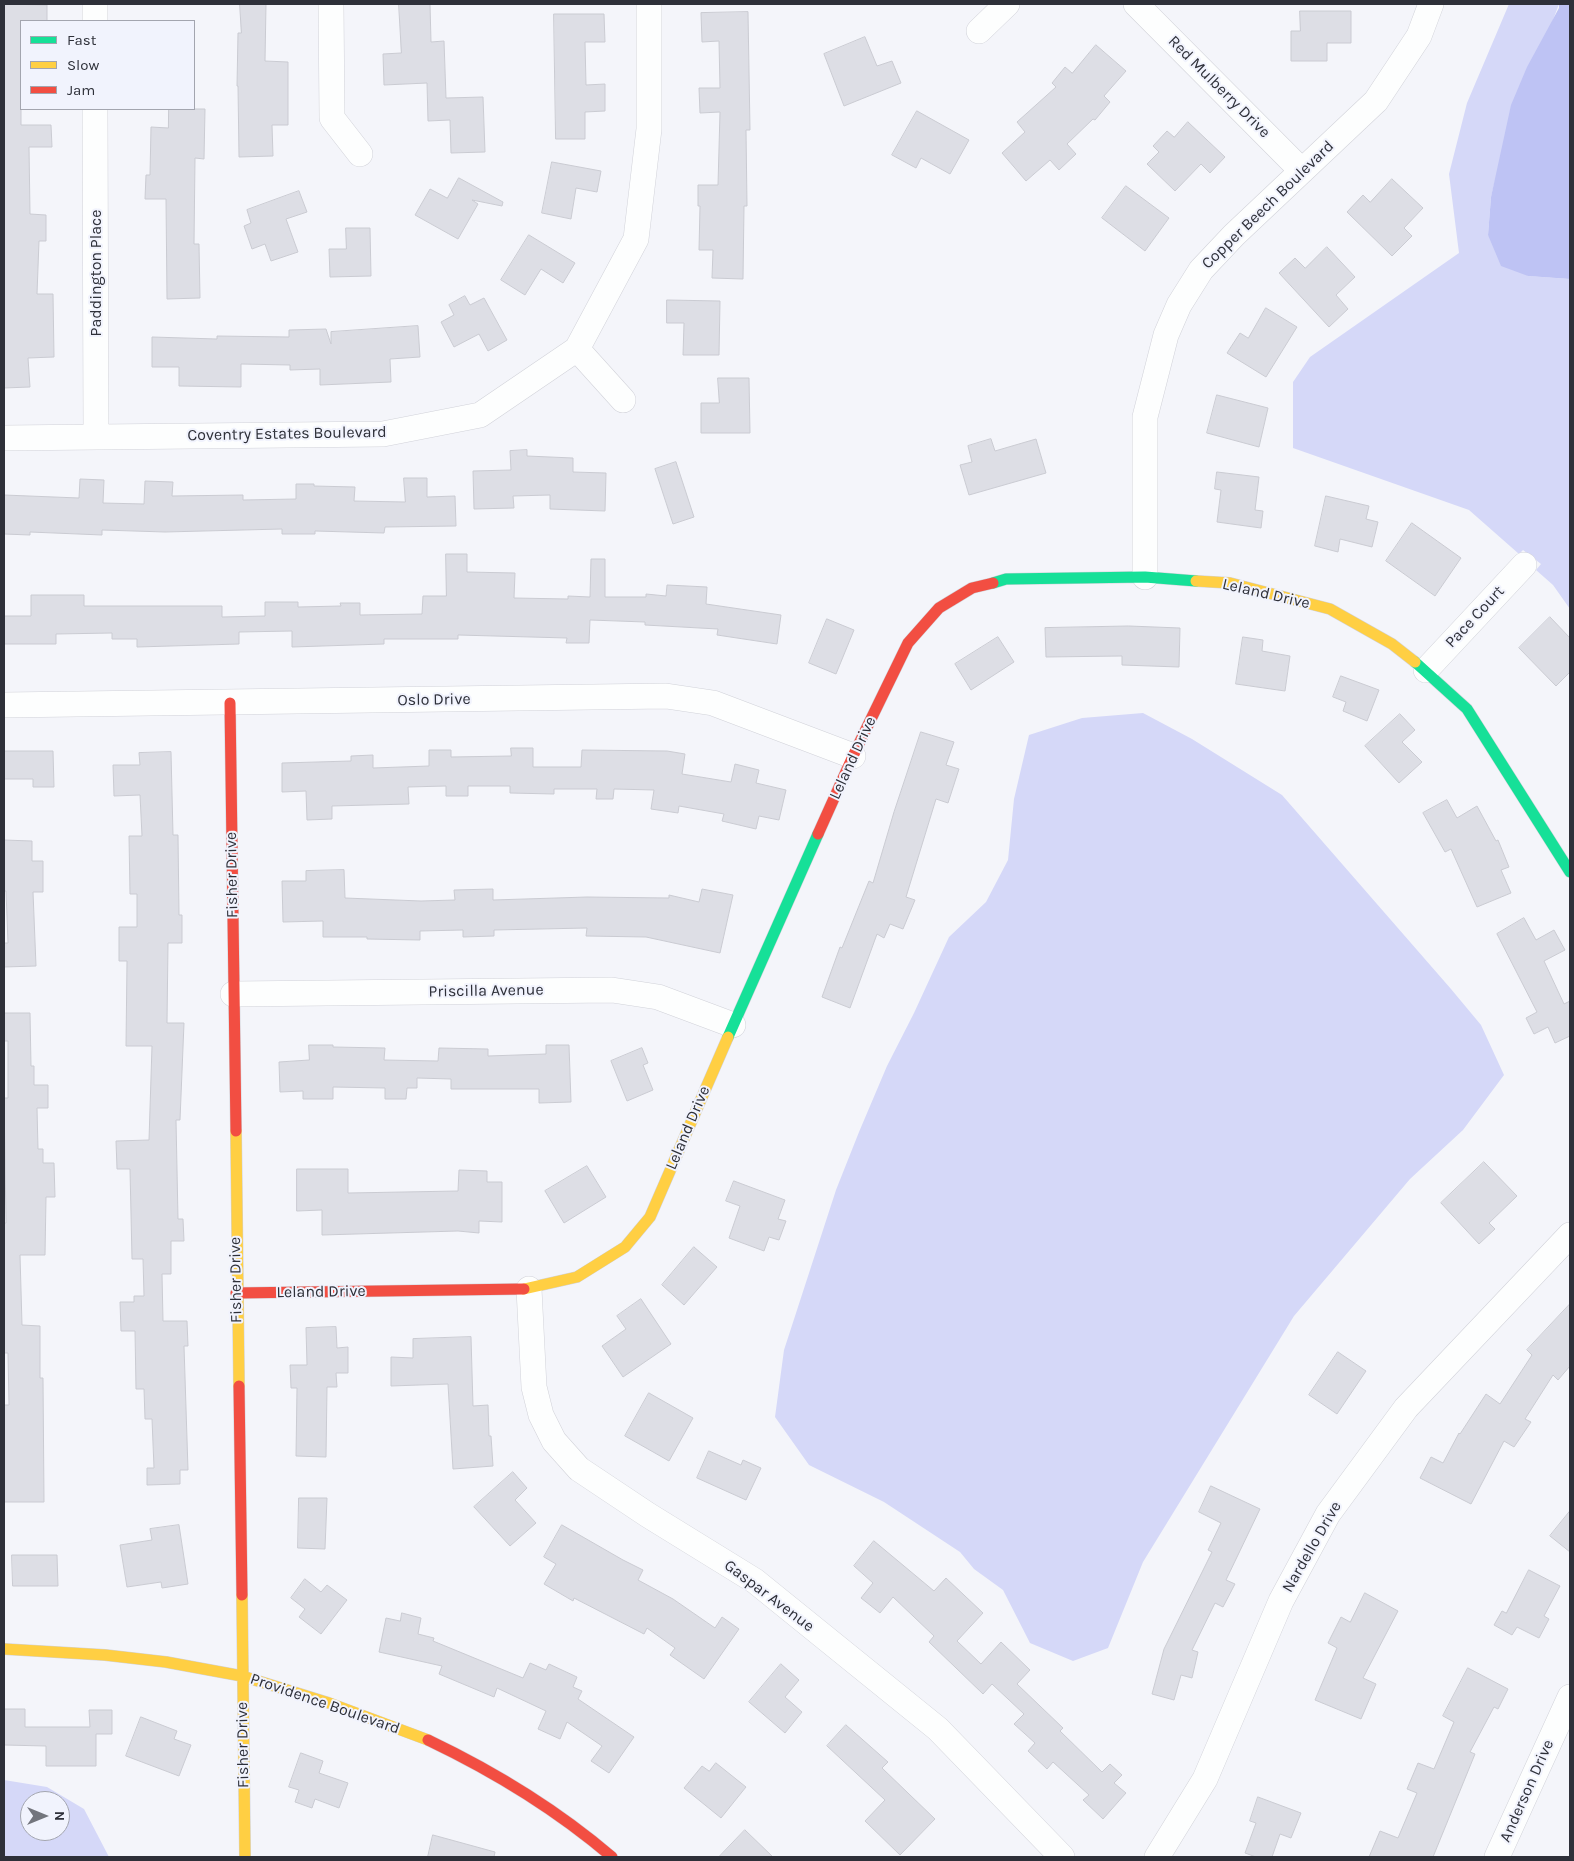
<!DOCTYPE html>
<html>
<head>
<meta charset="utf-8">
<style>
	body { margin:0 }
	#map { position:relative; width:1574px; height:1861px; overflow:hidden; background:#f4f5fa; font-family:Karla,sans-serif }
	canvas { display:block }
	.frame { position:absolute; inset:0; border:5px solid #2e3039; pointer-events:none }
	.legend { position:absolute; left:20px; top:20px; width:175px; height:90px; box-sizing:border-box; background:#f1f3fd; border:1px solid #a3a5af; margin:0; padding:6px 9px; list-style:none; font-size:15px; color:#2e3039 }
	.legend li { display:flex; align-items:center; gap:10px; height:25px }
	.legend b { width:25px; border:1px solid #a3a5af }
	.north { position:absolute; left:20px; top:1791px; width:50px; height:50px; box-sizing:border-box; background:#f1f3fd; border:1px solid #a3a5af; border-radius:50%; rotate:90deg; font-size:14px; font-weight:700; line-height:20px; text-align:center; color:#2e3039 }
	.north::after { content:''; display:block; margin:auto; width:18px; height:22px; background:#73757d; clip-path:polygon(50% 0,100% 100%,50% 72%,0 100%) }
</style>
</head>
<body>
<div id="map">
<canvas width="1574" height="1861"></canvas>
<div class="frame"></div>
<ul class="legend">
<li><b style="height:6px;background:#16e098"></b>Fast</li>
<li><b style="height:6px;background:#ffcf43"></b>Slow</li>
<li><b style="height:6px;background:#f24e42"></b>Jam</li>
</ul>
<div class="north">N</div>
</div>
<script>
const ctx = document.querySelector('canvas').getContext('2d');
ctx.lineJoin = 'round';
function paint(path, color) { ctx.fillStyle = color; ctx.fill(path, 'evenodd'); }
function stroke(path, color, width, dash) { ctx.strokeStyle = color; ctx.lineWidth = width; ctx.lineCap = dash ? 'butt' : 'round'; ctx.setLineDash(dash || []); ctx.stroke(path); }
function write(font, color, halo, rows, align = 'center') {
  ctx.font = font + ' Karla,sans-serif'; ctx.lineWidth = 4; ctx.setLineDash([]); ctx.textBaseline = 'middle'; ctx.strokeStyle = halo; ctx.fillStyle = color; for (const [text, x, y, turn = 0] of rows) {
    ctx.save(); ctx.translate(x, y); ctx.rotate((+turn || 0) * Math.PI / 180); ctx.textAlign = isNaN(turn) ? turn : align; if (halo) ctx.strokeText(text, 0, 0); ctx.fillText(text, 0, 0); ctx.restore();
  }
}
paint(new Path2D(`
	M1509 4H1559L1500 161 1491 197 1488 235 1528 276 1570 279V609L1553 585 1536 570 1541 564 1523 550 1519 554 1469 510 1293 448V382L1310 357 1459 253 1449 174 1467 103Z
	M1143 713 1192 739 1282 795 1451 989 1481 1025 1504 1075 1463 1130 1410 1179 1294 1316 1143 1562 1108 1648 1073 1661 1030 1643 1003 1590 974 1569 960 1552 884 1502 809 1465 775 1417 784 1350 836 1190 859 1132 887 1066 914 1013 949 937 986 902 1008 860 1014 799 1029 735 1082 718Z
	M4 1780 47 1787 84 1809 109 1857H4ZM30 1801H60V1831H30Z`), '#d5d8f8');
paint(new Path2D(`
	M1559 4H1570V279L1528 276 1501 266 1488 235 1491 197 1511 105 1527 67 1559 8Z`), '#bec3f4');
const building = new Path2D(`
	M4 4 47 5V21H21V125H51L52 147H29L30 214 46 215V241H39L37 294H53L54 357 28 358 30 387 4 388Z
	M240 4H266L265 61 288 62V125H272L273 156 239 157 238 86H237L238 33H241Z
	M399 4H430L431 42 444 41 446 98 483 97 485 152 451 153 450 120 428 121 427 83 384 85 383 54 401 53Z
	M1300 11H1351V43H1327V61H1291V31H1300Z
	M748 12 750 130H746L747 206H744L743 279 712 278 713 250H699L700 206H698V185H718L720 112 700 113 699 88H720L719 41 702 42 701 13Z
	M554 14H604L605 42H585L586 85 605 84V111L585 112V139H556Z
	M865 37 877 66 892 61 901 83 844 106 824 54Z
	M1096 45 1126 71 1104 96 1110 102 1095 120 1093 119 1067 144 1076 154 1059 170 1050 160 1026 181 1002 153 1025 132 1017 122 1056 87 1052 83 1065 67 1072 73Z
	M169 109H205L204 159 195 158 194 244H199L200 298 167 299 166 199H145L146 175H150L151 127 168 128Z
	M917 111 969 140 950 174 921 158 916 168 892 155Z
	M1188 122 1225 157 1210 173 1201 164 1175 191 1147 164 1159 152 1153 146 1167 131 1174 137Z
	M552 162 601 171 597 192 576 188 571 219 542 213Z
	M459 178 503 202 502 206 472 200 478 204 458 239 415 215 430 189 447 198Z
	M1392 179 1423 208 1404 228 1412 236 1392 256 1347 212 1363 195 1370 202Z
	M1126 186 1169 218 1145 251 1102 218Z
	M299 191 307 212 286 219 298 252 271 261 265 244 252 249 244 226 251 223 247 210Z
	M346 228H370L371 276 330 277 329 249H346Z
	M529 235 575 263 563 283 541 269 525 295 501 280Z
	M1327 247 1355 277 1336 295 1348 309 1329 327 1279 273 1295 258 1305 268Z
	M465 296 470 305 484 298 507 340 488 351 479 334 454 347 441 322 454 315 449 305Z
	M667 300 720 301 719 355H683L684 323H667Z
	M1266 308 1297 327 1266 377 1227 353 1240 333 1248 338Z
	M418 326 420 357 390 359 391 382 320 385V369L290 370V365L241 364V387L179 386V367H152V337L217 339V336L289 337V330L326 329 331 344V332Z
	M718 378H749L750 433H701V403H719Z
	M1217 395 1268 408 1259 447 1207 433Z
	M991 439 995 451 1036 439 1046 473 969 495 960 465 972 462 968 446Z
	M527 450V456L573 458V472L606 473 605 511 550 509V495L513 496 514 508 474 509 473 471 511 470 510 451Z
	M676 462 694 517 673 524 655 469Z
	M1217 472 1259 477 1255 510 1263 511 1261 528 1217 522 1221 490 1215 489Z
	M404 478H427V497L455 496 456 526 385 527 384 533 315 531V534H282V529L165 532 102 530V535L30 532V535L4 534V495L79 498 80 479 104 480 103 503 144 504 145 481 173 482 172 496 243 495V500L296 499V484H314V486L355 487 354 501 405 502Z
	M1326 496 1369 506 1366 519 1378 522 1372 547 1340 539 1338 552 1315 546Z
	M1412 523 1461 558 1435 596 1386 561Z
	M446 554H467V572L515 573 514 598 568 599V596L590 597 591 559H605V597H646V594L666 596 667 585 707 587 706 604 781 615 777 644 717 635 718 629 645 625V622L590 620 589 643H566L567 638 458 635V639H384V644L292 647V631L239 632V644L137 647V639H112V633L56 634V644H4V616H31V595H84V606H222V617L265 616V602H298V607L341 606 340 603H360V615L422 614 423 596H446Z
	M1550 617 1570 638V672L1556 686 1519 648Z
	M827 619 854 630 836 674 809 663Z
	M1129 626 1180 628 1179 667 1122 665V656L1046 657 1045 628Z
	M998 637 1014 662 971 690 955 664Z
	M1243 637 1263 640 1262 651 1290 656 1285 691 1236 684Z
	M1341 676 1379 690 1367 721 1343 711 1346 702 1333 697Z
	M1400 714 1415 730 1402 742 1422 762 1399 783 1365 746Z
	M921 732 954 742 946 765 959 769 948 803 936 799 906 897 915 900 903 929 890 924 884 938 877 934 850 1008 822 997 840 947 842 948 869 881 873 883 894 812Z
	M511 748H533V767H581L582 750 667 751 685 754 682 774 731 782 735 764 759 770 756 783 786 790 779 820 759 816 756 829 722 821 724 814 679 806 678 813 651 809 654 790 614 789 613 799H596L597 789H554V794L510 793V786H468V796H446V786L408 787 409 804 332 806V819L307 820 306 791 282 792V763L351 761V756L373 755V768L429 766V750H451V757L511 756Z
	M4 751H53L54 787H33V779H4Z
	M171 752 173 835H178L179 915H182V943H168L167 1023H184L180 1120H176L178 1219H183L184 1241H171V1274H162L163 1321H187L188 1346H184L188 1470H180V1484L147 1485V1468H154L152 1419H145L144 1389H136L135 1331H121L120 1302H134V1296H144L143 1259H132L130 1169H117L116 1141 149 1140 152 1046H126L127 961H119V927H137V894H130L129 836H142L140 795 114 796 113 765H140L139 753Z
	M1447 800 1457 818 1477 806 1496 841 1498 840 1509 867 1501 870 1511 893 1477 907 1451 849 1445 852 1423 813Z
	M4 840 32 841V861H43V892H33L36 966 4 967V943H8L6 891H4Z
	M344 870 345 898 421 901 455 900 454 890 493 889V900L587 897 669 898V895L699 902 702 889 733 895 720 953 646 937 586 936 587 928 494 930V936L463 937V930L420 931V940L367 939V937H323V921L283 922 282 881H306V871Z
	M1524 918 1536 940 1554 930 1565 950 1544 961 1564 1004 1570 1001V1036L1555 1043 1548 1027 1534 1034 1526 1018 1537 1012 1497 934Z
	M4 1013H30L31 1066H34V1085H48V1108H37L38 1149H43V1163H54L55 1197H46L45 1255H20L22 1325 40 1326V1378H43L44 1502H4V1405H9L8 1353H4V1223H6L4 1098H8V1041H4Z
	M309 1045H333V1047L385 1048 384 1060 438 1061 439 1048 488 1049V1056L546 1054V1045H569L571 1102 539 1103V1089H451V1079L417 1078V1088H407L406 1099H385V1088L333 1087V1099H303V1091L280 1092 279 1062 309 1060Z
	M642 1048 648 1063 643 1065 653 1090 627 1101 611 1061Z
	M1484 1162 1517 1196 1489 1223 1495 1229 1479 1244 1441 1203Z
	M587 1166 606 1197 564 1223 545 1191Z
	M297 1169H348V1193L458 1191 459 1170 487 1171V1182H502V1222L479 1221V1233L458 1231 322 1235V1210L297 1211Z
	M734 1181 785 1200 778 1219 786 1221 779 1240 769 1237 764 1251 729 1238 740 1206 726 1201Z
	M694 1247 717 1267 684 1305 662 1285Z
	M641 1299 671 1344 623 1377 602 1346 626 1329 617 1316Z
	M1570 1304V1366L1558 1380 1553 1375 1525 1419 1531 1422 1514 1447 1504 1441 1471 1504 1420 1478 1431 1457 1443 1463 1459 1433 1460 1434 1486 1394 1500 1404 1532 1355 1527 1350Z
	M336 1327 337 1348 348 1347V1373H336L337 1387H327L326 1457 296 1456 297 1388H291L290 1365H307L306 1328Z
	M471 1337 473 1406 488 1405 489 1436H491L493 1466 453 1469 448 1384 391 1386V1357L413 1358V1339Z
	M1338 1352 1366 1371 1337 1414 1309 1395Z
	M649 1393 693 1418 669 1461 625 1436Z
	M709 1451 741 1465 743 1460 761 1468 746 1500 697 1478Z
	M513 1472 527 1488 515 1500 536 1523 510 1546 474 1507Z
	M1211 1486 1260 1509 1226 1580 1235 1584 1223 1607 1215 1603 1192 1650 1198 1652 1192 1678 1181 1675 1174 1700 1152 1694 1164 1649 1212 1552 1208 1550 1221 1523 1199 1512Z
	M299 1498H327L325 1549 298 1548Z
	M1570 1511V1552L1550 1536Z
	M179 1525 188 1584 162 1588 161 1582 127 1587 120 1545 152 1540 150 1529Z
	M562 1525 623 1560 643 1570 638 1580 673 1599 715 1628 722 1617 739 1629 704 1679 670 1655 675 1648 647 1628 644 1634 574 1598 573 1601 544 1584 556 1564 544 1557Z
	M874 1541 934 1591 946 1578 983 1613 957 1641 981 1664 1001 1642 1030 1670 1017 1684 1063 1728 1060 1731 1102 1772 1110 1764 1122 1775 1114 1783 1126 1793 1103 1819 1083 1800 1089 1795 1053 1762 1047 1769 1028 1751 1035 1743 1014 1724 1024 1714 992 1684 983 1694 929 1642 934 1636 893 1597 880 1613 861 1598 873 1583 854 1566Z
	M12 1555H57L58 1586H13Z
	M1529 1570 1560 1586 1544 1616 1549 1619 1539 1638 1517 1627 1512 1635 1494 1625 1502 1611 1506 1613Z
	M305 1579 321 1592 327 1585 347 1600 321 1634 299 1617 305 1609 291 1598Z
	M1365 1593 1398 1611 1363 1678 1376 1684 1361 1719 1315 1700 1337 1648 1328 1643 1341 1617 1350 1622Z
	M402 1613 421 1618 418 1634 434 1638 433 1641 523 1678 530 1663 546 1670 549 1664 577 1677 573 1687 582 1691 578 1699 634 1737 609 1773 591 1761 602 1746 567 1722 560 1739 538 1729 546 1711 497 1688 494 1697 439 1674 442 1666 379 1652 386 1618 400 1621Z
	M781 1664 799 1680 785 1697 802 1712 785 1733 749 1702Z
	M1468 1668 1508 1689 1498 1709 1494 1707 1470 1752 1475 1754 1433 1857H1369L1380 1831 1398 1838 1417 1793 1407 1789 1418 1763 1434 1769 1454 1722 1443 1716Z
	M4 1709H25V1727H90L89 1710H112V1734H96V1766H46V1746L4 1745Z
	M141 1717 177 1731 174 1739 191 1745 179 1776 126 1756Z
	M846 1725 888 1762 882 1768 935 1819 900 1855 865 1821 885 1800 827 1746Z
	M301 1753 323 1761 319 1773 348 1783 339 1808 315 1799 312 1808 295 1802 299 1790 289 1787Z
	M716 1763 746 1787 721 1818 684 1788 702 1766 709 1771Z
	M1258 1797 1301 1813 1291 1838 1280 1834 1272 1857H1256L1245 1853 1256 1823 1250 1821Z
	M745 1830 773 1857H719Z
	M433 1835 495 1852 494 1857H428Z`);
paint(building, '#dddee5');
stroke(building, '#cacbd2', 1);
const street = new Path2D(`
	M95 4V21
	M331 4 332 118 360 154
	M1136 4 1302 171
	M979 31 1007 4
	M95 109 96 436
	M577 349 623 400
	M4 438 383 434 480 415 577 349 636 239 649 129V4
	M1145 577V417L1166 335 1179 305 1201 270 1234 235 1376 101 1419 36 1431 4
	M1426 670 1524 565
	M4 705 666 696 713 703 853 756
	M233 994 612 990 658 997 733 1025
	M529 1289 534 1387 541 1415 554 1441 579 1469 648 1515 755 1581 938 1729 1062 1857
	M1157 1857 1205 1779 1281 1601 1328 1514 1406 1408 1570 1235
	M1497 1857 1570 1697`);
const fast = new Path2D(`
	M993 583 1006 579 1145 577 1196 581
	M1415 662 1467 709 1570 872
	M728 1037 818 834`);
const slow = new Path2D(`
	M1196 581 1230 583 1330 609 1392 644 1415 662
	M236 1131 239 1386
	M524 1289 577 1277 625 1247 650 1217 728 1037
	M242 1595 245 1857
	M4 1649 105 1655 166 1662 242 1676 329 1703 428 1740`);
const jam = new Path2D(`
	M230 703 236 1131
	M818 834 853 756 908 643 939 608 972 588 993 583
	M236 1293 524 1289
	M239 1386 242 1595
	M428 1740C493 1771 557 1810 612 1857`);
stroke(street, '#d1d2d9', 26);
stroke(fast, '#d1d2d9', 12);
stroke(slow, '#d1d2d9', 12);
stroke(jam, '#d1d2d9', 12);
stroke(street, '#fdfefe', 25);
stroke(fast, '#16e098', 11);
stroke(slow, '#ffcf43', 11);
stroke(jam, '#f24e42', 11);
write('16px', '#2e3039', '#f1f3fd', [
	["Red Mulberry Drive",1219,87,45],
	["Copper Beech Boulevard",1268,205,-44],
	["Paddington Place",96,273,-90],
	["Coventry Estates Boulevard",287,434,-1],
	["Leland Drive",1266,594,13],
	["Pace Court",1475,617,-47],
	["Oslo Drive",434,700,-1],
	["Leland Drive",853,758,-65],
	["Fisher Drive",232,875,-91],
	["Priscilla Avenue",486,991,-1],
	["Leland Drive",688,1128,-67],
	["Fisher Drive",236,1280,-91],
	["Leland Drive",321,1292,-1],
	["Nardello Drive",1312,1547,-60],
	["Gaspar Avenue",769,1596,37],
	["Providence Boulevard",325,1704,19],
	["Fisher Drive",243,1745,-91],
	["Anderson Drive",1527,1791,-66]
]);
</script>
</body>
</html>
